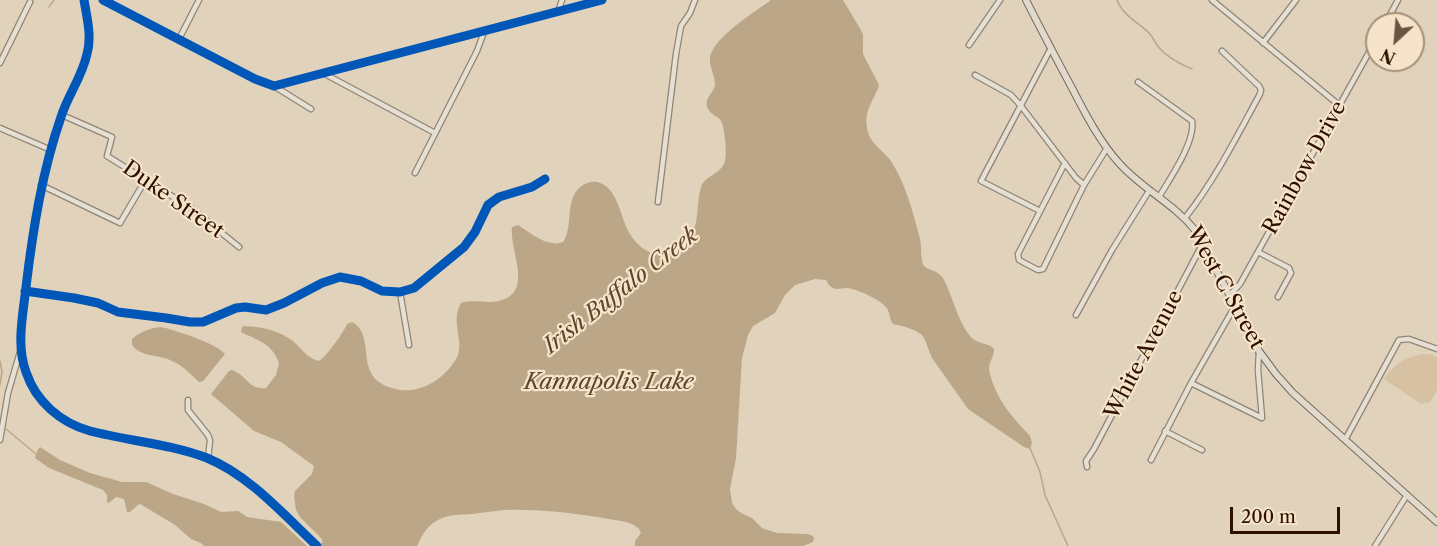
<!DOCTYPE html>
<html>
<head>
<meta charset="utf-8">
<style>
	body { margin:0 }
	#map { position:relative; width:1437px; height:546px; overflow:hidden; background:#e0d2bb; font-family:"Libre Caslon Text",serif }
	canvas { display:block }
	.north { position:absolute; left:1365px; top:12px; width:60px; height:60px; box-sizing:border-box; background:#f5e4c9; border:2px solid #a58f79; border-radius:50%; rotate:206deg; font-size:16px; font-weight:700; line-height:24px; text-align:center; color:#2d1000 }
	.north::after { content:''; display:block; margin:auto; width:21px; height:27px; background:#6c5441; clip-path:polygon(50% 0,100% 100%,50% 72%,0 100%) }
	.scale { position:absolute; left:1230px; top:507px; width:110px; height:27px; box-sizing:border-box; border:3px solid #2d1000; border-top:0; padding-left:8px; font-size:18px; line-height:21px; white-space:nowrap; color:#2d1000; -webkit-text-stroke:4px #f5e4c9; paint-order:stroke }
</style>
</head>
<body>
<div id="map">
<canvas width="1437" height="546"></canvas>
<div class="north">N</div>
<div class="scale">200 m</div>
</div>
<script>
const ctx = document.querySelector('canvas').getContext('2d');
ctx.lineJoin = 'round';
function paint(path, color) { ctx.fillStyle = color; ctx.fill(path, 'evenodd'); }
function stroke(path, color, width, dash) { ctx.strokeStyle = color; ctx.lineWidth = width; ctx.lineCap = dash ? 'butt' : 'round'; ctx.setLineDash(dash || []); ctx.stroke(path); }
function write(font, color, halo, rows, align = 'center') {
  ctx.font = font + ' "Libre Caslon Text",serif'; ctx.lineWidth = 4.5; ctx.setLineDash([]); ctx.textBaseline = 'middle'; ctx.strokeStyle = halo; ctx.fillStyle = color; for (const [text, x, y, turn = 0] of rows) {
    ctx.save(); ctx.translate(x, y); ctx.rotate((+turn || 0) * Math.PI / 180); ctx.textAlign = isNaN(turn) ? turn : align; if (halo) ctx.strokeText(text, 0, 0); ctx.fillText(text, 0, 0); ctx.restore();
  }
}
paint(new Path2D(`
	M1421 354H1430L1437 357V390L1430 402 1421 404 1384 379C1393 365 1404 358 1421 354Z`), '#d6c2a3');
paint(new Path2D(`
	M771 0H843L861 30 863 35V54L879 85C874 101 864 109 867 128 869 143 883 150 891 161 906 184 913 213 920 239 922 246 920 261 924 266 929 271 936 269 943 278 953 296 958 325 973 339 979 344 989 343 994 349 994 356 990 361 989 367 989 372 991 377 992 381 1000 404 1014 419 1030 436L1032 443 1030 449 1024 447 968 409 932 358 925 340 922 335 916 331 906 327 893 324C889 319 890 311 886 307 879 299 857 289 847 288 842 288 837 290 833 288 829 286 828 283 826 280L815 279 795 285 785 295 775 313 753 326 748 335 742 358 736 458 730 489 732 503 736 509 741 513 752 518 762 528 777 533 807 534 813 536 814 539 813 542 803 546H635V541L641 533 639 529C631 521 619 521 609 519 574 513 540 509 504 510 493 511 482 513 472 514 461 515 450 514 440 519 428 524 422 535 417 546H318L322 543V539L300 517 296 510 294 496 295 491 312 474 314 466 281 442 254 431 211 394 229 371 232 370C247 375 248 390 266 388L276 375 279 363C272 344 260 341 243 333L241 332 242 327 244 326C263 327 278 330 293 341 301 348 308 359 319 361 326 357 344 332 347 324L352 322C372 333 361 360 373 376 377 382 385 386 392 388 416 396 441 382 455 361 467 343 449 323 461 303 474 299 486 304 499 301 535 292 509 251 512 227L518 225C531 233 547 248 563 242 574 226 564 202 580 187 585 183 591 181 597 182 619 187 620 219 630 234 637 246 649 255 663 255 674 254 683 249 689 239 700 224 696 204 701 187 705 175 722 174 725 161 727 152 725 129 721 121 718 116 711 115 708 109 703 98 714 94 715 84 715 75 709 67 710 58 712 38 755 12 771 0Z
	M161 327C175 330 216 343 225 354L203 381 199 382C190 374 184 366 172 361 159 354 142 358 132 345V339C140 332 150 328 161 327Z
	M40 447 60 460 90 473 122 482H146L173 494 204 504 221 512 238 511 247 517 281 522 307 546H204L201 543 191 539 175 525 142 505 139 504 130 512H127L124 499 116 497 110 502 107 503V495L103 490 49 468 35 458 38 449Z`), '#bca688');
stroke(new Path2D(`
	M1117 0C1123 16 1138 22 1149 33 1153 37 1154 41 1157 45 1165 56 1180 64 1192 69
	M49 7 54 0
	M0 361 2 372 0 385
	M6 429 36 454
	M1030 448 1040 472 1045 495 1068 546`), '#bca688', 1.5);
const minor = new Path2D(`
	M84 0C87 18 92 37 87 54 82 77 68 95 61 117 42 172 33 229 26 287 23 315 16 345 26 372 36 402 61 423 90 431 129 441 170 444 207 458 249 475 284 515 317 546
	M103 0 255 79 274 86 602 0
	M1212 0 1339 105
	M558 12 562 0
	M1385 24 1398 0
	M179 39 199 0
	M1263 43 1296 0
	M969 45 1000 0
	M0 63 30 2
	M323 73 435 133
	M975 75 1011 95 1021 106 1076 178 1084 185
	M1138 82 1192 121C1196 141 1169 180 1159 197
	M274 86 311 109
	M62 115 112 137 107 156 191 208 239 247
	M0 128 51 150
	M1065 163 1018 254 1019 260 1038 270 1043 269 1084 185 1107 148
	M415 173 477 51 484 32
	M41 185 120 223 146 179
	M658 202 676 54 681 26 690 13 695 0
	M1040 211 981 181 1051 48
	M1185 218C1215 180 1237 136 1260 94L1261 90 1259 86 1222 51
	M1258 252 1289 268 1291 273 1278 297
	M25 291 74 298 98 303 118 312 166 318 190 322H203L236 308 245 307 266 310 284 303 322 283 340 277 361 281 382 291 400 292 414 288 464 247 475 232 488 205 499 197 532 187 545 179
	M400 292 409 345
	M1230 295 1240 284 1377 38
	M1076 315 1112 250 1149 191
	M1191 383 1262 418 1258 370 1259 351
	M188 400V410L208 435 210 440 208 459
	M1165 431 1202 450
	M0 440 8 393 20 352
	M1345 440 1399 340 1409 339 1437 349
	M1151 460 1191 383 1235 306
	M1087 467 1086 461 1094 449 1203 243
	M1375 546 1407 495`);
const major = new Path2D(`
	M1026 0C1041 30 1057 60 1073 90 1086 115 1100 142 1119 163 1142 189 1173 203 1195 230L1259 351 1276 374 1293 393 1437 522`);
stroke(minor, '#8f8475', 7);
stroke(major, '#756a5c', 8);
stroke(minor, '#e6dfd3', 4.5);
stroke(major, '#e1d9cc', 6);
stroke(new Path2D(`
	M84 0C87 18 92 37 87 54 82 77 68 95 61 117 42 172 33 229 26 287 23 315 16 345 26 372 36 402 61 423 90 431 129 441 170 444 207 458 249 475 284 515 317 546
	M103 0 255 79 274 86 602 0
	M25 291 74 298 98 303 118 312 166 318 190 322H203L236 308 245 307 266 310 284 303 322 283 340 277 361 281 382 291 400 292 414 288 464 247 475 232 488 205 499 197 532 187 545 179`), '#0057b8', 9);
write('21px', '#2d1000', '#f5e4c9', [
	["Rainbow Drive",1305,168,-61],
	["Duke Street",173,200,35],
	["West C Street",1225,288,61],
	["White Avenue",1144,355,-62]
]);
write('italic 22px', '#60442e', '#f5e4c9', [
	["Irish Buffalo Creek",621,291,-38],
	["Kannapolis Lake",609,383]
]);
</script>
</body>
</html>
